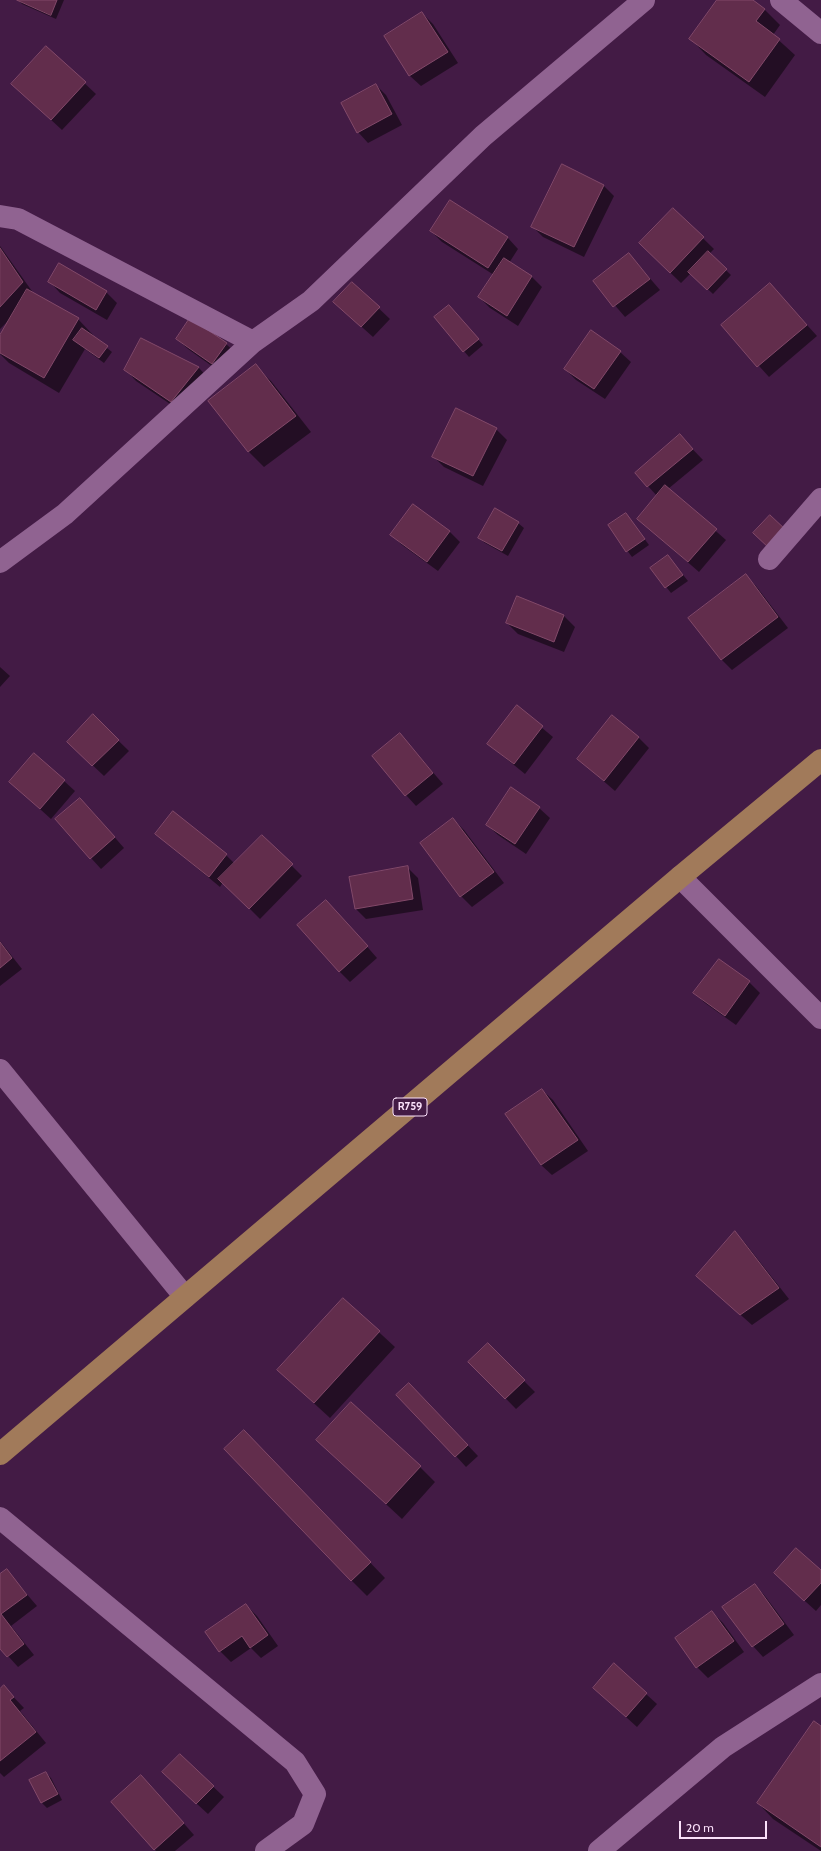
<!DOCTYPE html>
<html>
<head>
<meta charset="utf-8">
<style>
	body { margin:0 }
	#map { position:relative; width:821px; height:1851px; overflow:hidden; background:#431b45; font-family:Cabin,sans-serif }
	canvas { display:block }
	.scale { position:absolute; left:679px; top:1821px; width:88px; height:18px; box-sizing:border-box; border:2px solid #fae0fa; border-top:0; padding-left:5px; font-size:12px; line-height:14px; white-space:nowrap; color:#fae0fa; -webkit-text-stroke:3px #431b45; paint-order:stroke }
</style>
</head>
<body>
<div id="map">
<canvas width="821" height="1851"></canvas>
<div class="scale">20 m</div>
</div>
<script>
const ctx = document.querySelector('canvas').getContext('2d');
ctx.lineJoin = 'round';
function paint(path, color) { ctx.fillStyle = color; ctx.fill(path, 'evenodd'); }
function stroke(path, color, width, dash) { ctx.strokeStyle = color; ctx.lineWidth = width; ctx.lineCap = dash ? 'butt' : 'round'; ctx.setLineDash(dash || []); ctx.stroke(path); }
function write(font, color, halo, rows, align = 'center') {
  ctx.font = font + ' Cabin,sans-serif'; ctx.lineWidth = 4; ctx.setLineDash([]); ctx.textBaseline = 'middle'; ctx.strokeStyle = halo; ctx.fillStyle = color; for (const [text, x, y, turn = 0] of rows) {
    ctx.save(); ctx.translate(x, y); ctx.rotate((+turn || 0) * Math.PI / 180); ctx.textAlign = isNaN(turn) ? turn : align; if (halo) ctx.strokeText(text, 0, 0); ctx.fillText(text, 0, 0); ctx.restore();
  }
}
paint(new Path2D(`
	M18 0H64L56 19 22 4Z
	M719 0H751L764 9 780 25 773 35 795 55 765 97 706 55 691 39Z
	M422 13 433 24 458 63 421 86 410 76 385 36Z
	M46 47 96 94 62 130 23 94Z
	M376 85 386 95 402 125 368 143 358 132Z
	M563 165 604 186 614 196 584 257 543 237 532 226Z
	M451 201 508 238 518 249 509 263 532 277 542 287 518 326 490 308 479 297 494 275 442 242 431 231Z
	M673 209 714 249 709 254 731 275 713 294 691 273 681 283 651 254Z
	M0 246 34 294 78 319 93 335 92 336 112 352 104 363 85 349 59 393 9 363 0 354V337L10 319 0 329Z
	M629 254 660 290 625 317 594 281Z
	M50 282 106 292 117 303 107 320 60 293Z
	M352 283 390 319 373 337 345 312Z
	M770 284 817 336 769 377 722 325Z
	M454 311 483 345 469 357 435 317Z
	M142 339 199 368 209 379 182 412 136 381 126 370Z
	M177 339 226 344 237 354 223 374 188 349Z
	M620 352 631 362 605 399 576 380 565 369Z
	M255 366 271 381 311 432 264 467 249 452 209 401Z
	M496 429 507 440 483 486 444 467 433 456Z
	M680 436 703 460 668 489 726 540 699 572 638 519 657 496 636 473Z
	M495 510 518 523 524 528 508 556 485 543 479 538Z
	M626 514 649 545 632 557 609 526Z
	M449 531 460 542 438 571 402 545 392 535Z
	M668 556 688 581 671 593 651 568Z
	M746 576 756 586 788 628 732 670 722 660 690 618Z
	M517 597 564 616 575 627 564 652 518 634 507 623Z
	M0 667 10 676 0 687Z
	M517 707 553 737 525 774 488 744Z
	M93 716 129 751 104 776 68 742Z
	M400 734 443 784 416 806 406 795Z
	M638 737 649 748 615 791 578 759Z
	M64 781 75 791 51 819 10 782Z
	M539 808 550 818 526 854 498 835 487 825Z
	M91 810 124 848 101 869 91 858Z
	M453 819 464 830 504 883 472 907 461 896Z
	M156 834 226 855 235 864 262 836 302 876 260 919 223 882 220 887Z
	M407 867 418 878 423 910 366 919 356 909Z
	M337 912 377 958 350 982 339 971Z
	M0 941 22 969 0 986Z
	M749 982 760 993 736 1025 705 1003 694 993Z
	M542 1090 553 1100 588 1151 552 1175 541 1165 506 1115Z
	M735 1233 745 1243 789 1299 752 1325 708 1286Z
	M343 1299 395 1347 330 1418 294 1385Z
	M488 1345 535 1392 516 1409 470 1362Z
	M420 1395 478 1456 466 1467 456 1456Z
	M259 1447 385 1578 367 1596 351 1580Z
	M333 1455 420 1467 435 1482 402 1519Z
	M7 1571 37 1606 11 1626 34 1655 18 1667 0 1647V1576Z
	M821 1571V1605L816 1611 786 1584Z
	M755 1585 765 1596 794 1635 763 1657 753 1646Z
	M246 1605 257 1616 278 1646 261 1658 251 1648 231 1662 220 1651 207 1632Z
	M712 1612 723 1623 744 1652 708 1678 697 1667 676 1638Z
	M614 1665 657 1704 637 1727 594 1688Z
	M4 1687 24 1708 20 1711 46 1743 4 1777 0 1773V1690Z
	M821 1727V1851L773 1819 758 1803Z
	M180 1755 224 1797 208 1814 174 1783Z
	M46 1773 51 1778 62 1800 47 1808 42 1803Z
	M152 1787 194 1835 175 1851H156L112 1802Z`), '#0007');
const building = new Path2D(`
	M17 0H57L51 15Z
	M717 0H753L765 9 756 21 780 39 749 82 689 39Z
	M422 12 448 52 409 76 384 36Z
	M46 46 86 82 51 120 11 84Z
	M376 84 392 114 357 133 341 103Z
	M562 164 604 185 574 247 531 227Z
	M450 200 508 237 488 268 430 231Z
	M673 208 704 237 670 273 639 243Z
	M0 248 23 282 0 307Z
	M708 251 727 269 707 290 688 272Z
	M629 253 650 279 613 307 593 281Z
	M504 258 532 276 507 316 478 297Z
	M59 263 107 291 96 310 48 282Z
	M352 282 380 307 361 327 333 302Z
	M770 283 807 325 757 367 721 325Z
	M27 289 79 318 44 378 0 353V335Z
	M449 305 479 339 463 352 434 317Z
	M190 318 227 343 212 364 176 339Z
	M82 328 108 346 99 358 73 340Z
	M591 330 621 351 594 389 564 369Z
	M141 338 199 367 171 402 124 370Z
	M256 364 296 416 248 452 208 401Z
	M456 408 497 428 473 476 432 457Z
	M680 434 693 449 647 487 635 473Z
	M665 485 717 529 688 562 637 519Z
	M413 504 450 531 427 562 390 535Z
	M495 508 519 522 502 551 478 538Z
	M626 513 645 539 626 552 608 525Z
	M770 515 787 531 770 549 753 533Z
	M668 555 683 575 665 588 650 568Z
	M746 574 778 617 721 660 688 618Z
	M517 596 564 615 554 642 506 623Z
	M517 705 543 726 514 764 487 744Z
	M93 714 119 740 92 766 67 742Z
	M612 715 639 737 604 781 577 759Z
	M400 733 433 773 405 796 372 756Z
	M34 753 65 780 40 809 9 782Z
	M511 787 540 807 515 844 486 825Z
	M80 798 115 837 90 859 55 819Z
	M173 811 227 854 209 877 155 834Z
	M453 818 494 872 460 897 420 843Z
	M262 835 293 864 249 909 218 879Z
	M408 866 413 899 355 909 349 877Z
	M326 900 368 946 339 972 297 925Z
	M0 942 12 958 0 968Z
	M719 959 750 981 725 1016 693 993Z
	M542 1089 578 1140 541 1165 505 1114Z
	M735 1231 779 1288 740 1315 696 1276Z
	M343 1298 380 1331 314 1403 277 1370Z
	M488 1343 525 1380 505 1399 468 1362Z
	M409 1383 468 1445 455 1457 396 1395Z
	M351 1402 421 1466 386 1504 316 1440Z
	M244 1430 371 1562 351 1581 224 1449Z
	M796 1548 821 1570V1583L804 1601 774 1573Z
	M7 1569 27 1595 1 1614 24 1644 7 1657 0 1649V1574Z
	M755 1584 784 1624 752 1647 722 1607Z
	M246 1604 268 1635 250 1648 242 1636 219 1652 205 1632Z
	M712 1611 734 1641 696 1668 675 1638Z
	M614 1663 647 1693 626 1717 593 1688Z
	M4 1685 14 1697 10 1700 36 1732 0 1761V1689Z
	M814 1721 821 1726V1847L757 1803Z
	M180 1754 214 1786 196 1804 162 1772Z
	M46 1772 58 1794 41 1803 29 1780Z
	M141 1775 184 1823 154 1850 111 1802Z`);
paint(building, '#622d4c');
stroke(building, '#824969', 1);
stroke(new Path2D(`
	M781 0 821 33
	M0 216 18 219 253 342
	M769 559 821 499
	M0 562 65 514 253 342 311 301 483 136 644 0
	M680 877 821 1018
	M0 1070 185 1297
	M0 1518 295 1762 315 1794 303 1824 266 1851
	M599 1851 723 1747 821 1684`), '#906391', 22);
stroke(new Path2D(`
	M0 1454 680 877 821 760`), '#a17a5a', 22);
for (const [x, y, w] of [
	[410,1107,34]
]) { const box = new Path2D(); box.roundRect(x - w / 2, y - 9, w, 18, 3); ctx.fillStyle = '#431b45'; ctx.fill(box); stroke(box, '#fae0fa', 1); }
write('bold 11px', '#fae0fa', null, [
	["R759",410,1107]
]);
</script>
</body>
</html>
